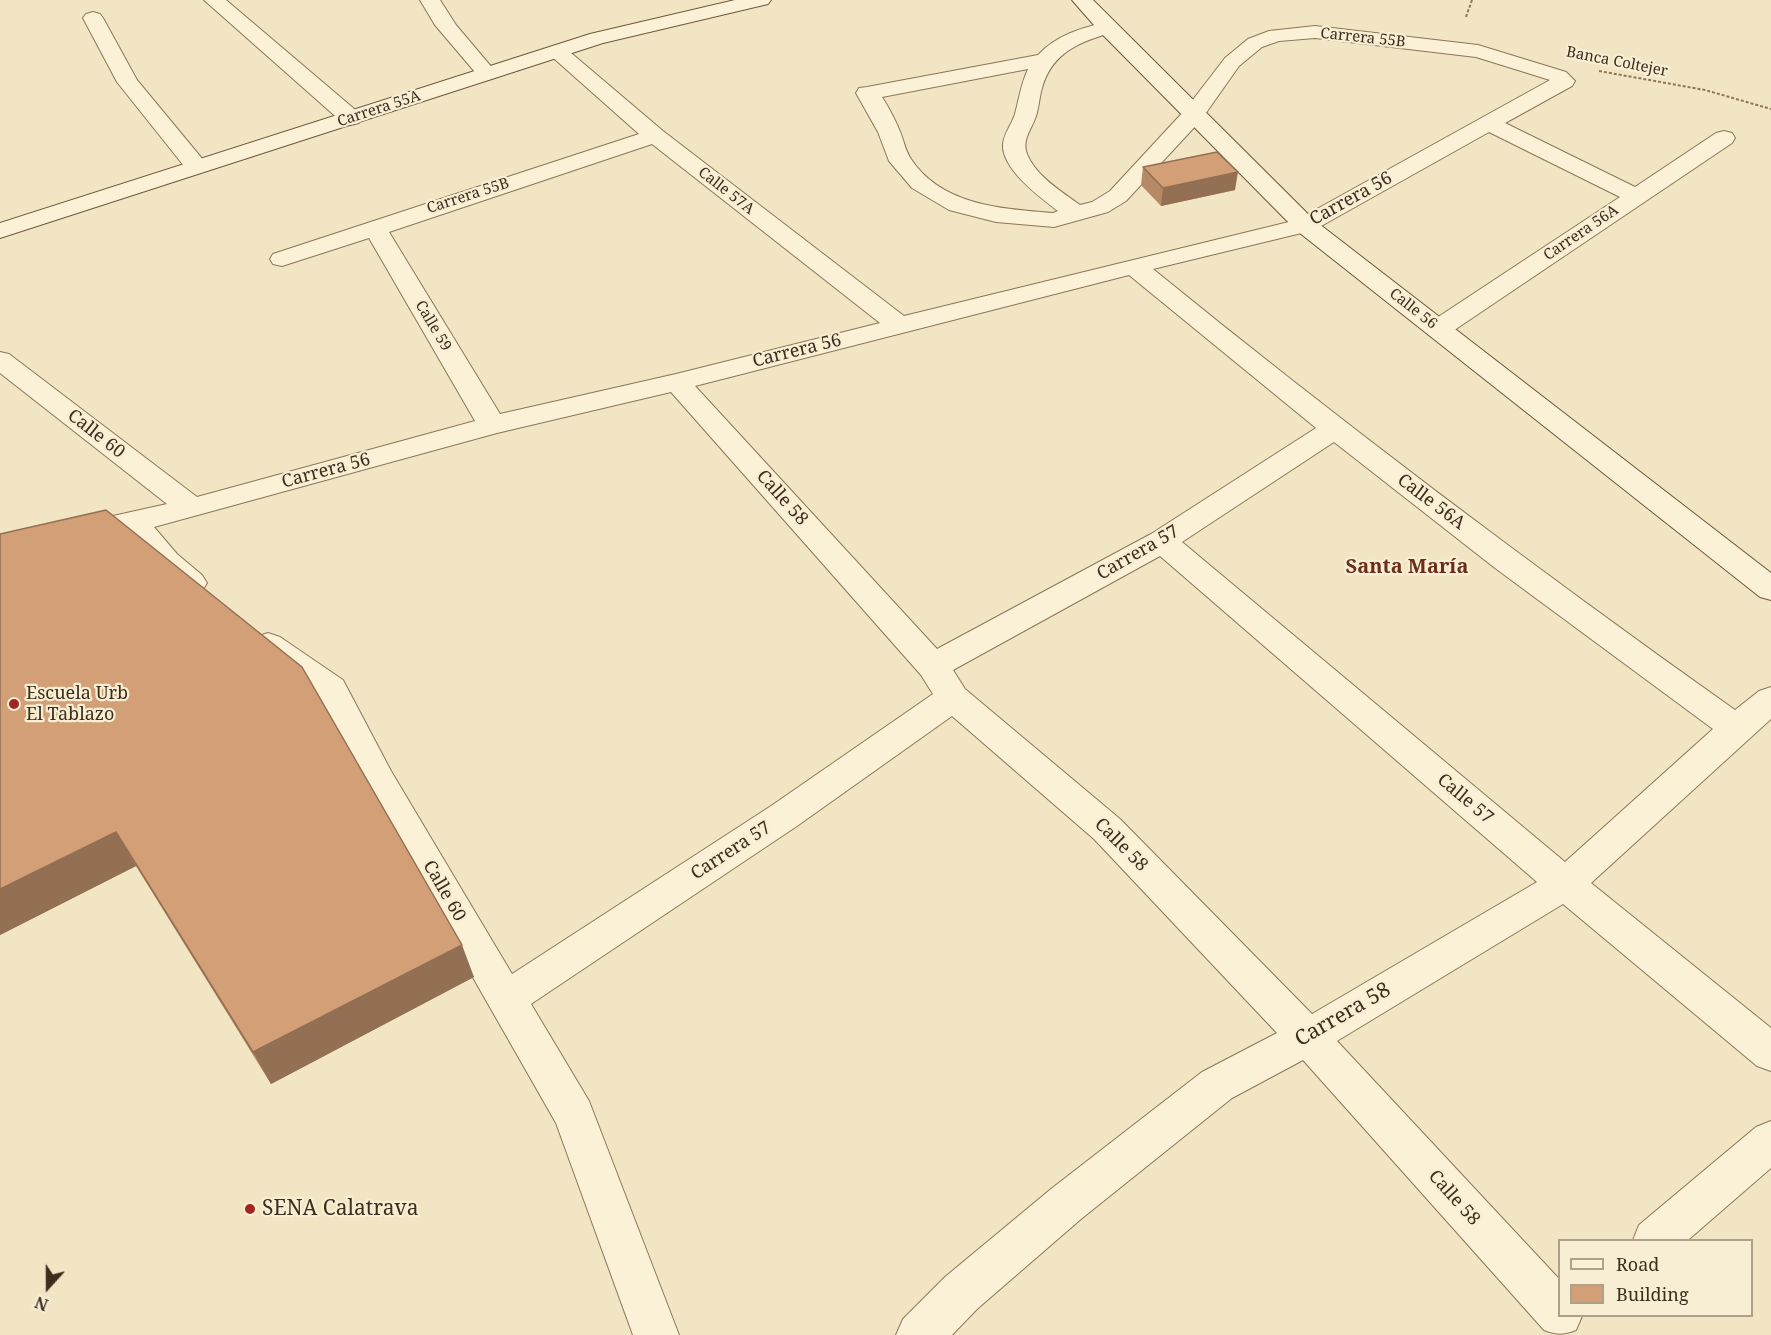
<!DOCTYPE html>
<html>
<head>
<meta charset="utf-8">
<style>
	body { margin:0 }
	#map { position:relative; width:1771px; height:1335px; overflow:hidden; background:#f1e5c3; font-family:"Noto Serif",serif }
	canvas { display:block }
	.legend { position:absolute; left:1558px; top:1239px; width:195px; height:78px; box-sizing:border-box; background:#f8eed3; border:2px solid #ada18a; margin:0; padding:8px 10px; list-style:none; font-size:18px; color:#3c2d1d }
	.legend li { display:flex; align-items:center; gap:12px; height:30px }
	.legend b { width:30px; border:2px solid #ada18a }
	.north { position:absolute; left:18px; top:1257px; width:60px; height:60px; -webkit-text-stroke:4px #f8eed3; paint-order:stroke; rotate:201deg; font-size:16px; font-weight:700; line-height:24px; text-align:center; color:#3c2d1d }
	.north::after { content:''; display:block; margin:auto; width:21px; height:27px; background:#3c2d1d; clip-path:polygon(50% 0,100% 100%,50% 72%,0 100%) }
</style>
</head>
<body>
<div id="map">
<canvas width="1771" height="1335"></canvas>
<ul class="legend">
<li><b style="height:8px;background:#fbf1d7"></b>Road</li>
<li><b style="height:16px;background:#d29f76"></b>Building</li>
</ul>
<div class="north">N</div>
</div>
<script>
const ctx = document.querySelector('canvas').getContext('2d');
ctx.lineJoin = 'round';
function stroke(path, color, width, dash) { ctx.strokeStyle = color; ctx.lineWidth = width; ctx.lineCap = dash ? 'butt' : 'round'; ctx.setLineDash(dash || []); ctx.stroke(path); }
function paint(path, color) { ctx.fillStyle = color; ctx.fill(path, 'evenodd'); }
function write(font, color, halo, rows, align = 'center') {
  ctx.font = font + ' "Noto Serif",serif'; ctx.lineWidth = 4.5; ctx.setLineDash([]); ctx.textBaseline = 'middle'; ctx.strokeStyle = halo; ctx.fillStyle = color; for (const [text, x, y, turn = 0] of rows) {
    ctx.save(); ctx.translate(x, y); ctx.rotate((+turn || 0) * Math.PI / 180); ctx.textAlign = isNaN(turn) ? turn : align; if (halo) ctx.strokeText(text, 0, 0); ctx.fillText(text, 0, 0); ctx.restore();
  }
}
const street = new Path2D(`
	M204 0H226L359 113 362 118 359 123 351 125 343 123Z
	M420 0H440L456 25 494 70 498 74 494 78 487 80 480 78 435 25Z
	M93 12 100 14 103 18 137 80 204 161 207 166 204 171 196 173 188 171 117 82 83 18 86 14Z
	M1107 22 1114 24 1117 28 1114 32C1081 41 1052 52 1042 88 1039 98 1039 109 1035 119 1030 131 1022 141 1027 154 1036 176 1062 192 1080 205L1092 202 1110 191 1185 110 1225 58 1248 39 1269 31 1315 26 1478 45 1566 72 1575 81 1572 86 1505 123 1635 187 1716 133 1724 131 1732 133 1735 138 1732 143 1447 335 1438 337 1429 335 1425 329 1429 323 1620 197 1489 132 1314 230 1153 269C1342 423 1536 569 1735 710L1759 691 1771 687V719L1591 883 1771 1028V1071L1757 1066 1563 904 1337 1041 1560 1280V1316H1582L1576 1330C1563 1335 1557 1335 1544 1330L1303 1060 1232 1098 1081 1219 977 1309 952 1335H896L903 1319 945 1277 1051 1189 1202 1072 1277 1033 1094 839 952 716 797 826 531 1004 589 1101 679 1335H633L556 1123 366 790 318 697 256 653 252 645 256 637 268 633 280 637 343 680 391 771 512 974 771 806 933 694 921 675 671 392 497 433 154 527 177 554 202 575 207 583 202 591C197 592 193 594 188 593 167 589 139 549 125 533L0 561V541L167 504 0 373V352L9 354 197 497 475 421 369 238 282 266 273 264 270 259 273 254 639 134 550 55 547 51 550 47 557 45 564 47 663 131 904 316 1297 220 1550 80 1476 57 1315 38 1279 41 1262 47 1239 66 1201 120 1126 201 1108 212 1054 227 996 222 949 210 912 188 889 161 878 132 856 93 859 88 867 87 1038 55C1057 35 1081 28 1107 22ZM1028 69C1021 84 1019 99 1015 114 1012 124 1004 133 1003 144 1001 169 1041 198 1058 211L1053 213C1004 209 942 206 911 159 906 152 904 142 901 134 896 121 889 108 882 97ZM652 144 880 323 676 374 500 414 389 232ZM1129 275 1316 428 1151 534 937 649 695 386ZM1334 442 1495 568 1713 729 1565 862 1182 542ZM1160 556 1537 882 1312 1014 1120 819 965 689 953 670Z
	M1771 1121V1168L1688 1240H1633L1639 1225 1756 1127Z`);
const secondary = new Path2D(`
	M735 0H771L768 4 603 43 0 238V223L590 34Z
	M1072 0H1093L1314 220 1771 573V600L1760 597 1296 230 1100 32Z`);
stroke(street, '#8d7658', 2);
stroke(secondary, '#6f573b', 2);
stroke(new Path2D(`
	M1466 17 1472 0
	M1599 71 1705 90 1771 109`), '#8d7658', 2, [3, 2]);
paint(street, '#fbf1d7');
paint(secondary, '#fbf1d7');
paint(new Path2D(`
	M1143 167 1235 190 1161 206 1141 185Z
	M106 510 474 977 271 1084 136 866 0 935Z`), '#b58965');
paint(new Path2D(`
	M1238 172 1235 190 1161 206 1163 188Z
	M116 832 136 866 0 935V889Z
	M462 945 474 977 271 1084 253 1052Z`), '#936f53');
const building = new Path2D(`
	M1217 152 1238 172 1163 188 1143 167Z
	M106 510 302 667 462 945 253 1052 116 832 0 889V534Z`);
paint(building, '#d29f76');
stroke(building, '#936f53', 1.5);
for (const [x, y, r, color] of [
	[14,704,6,"#a12623"],
	[250,1209,6,"#a12623"]
]) { const dot = new Path2D(); dot.arc(x, y, r, 0, 2 * Math.PI); ctx.fillStyle = color; ctx.fill(dot); stroke(dot, '#f8eed3', 2); }
write('15px', '#3c2d1d', '#f8eed3', [
	["Carrera 55B",1363,38,6],
	["Banca Coltejer",1617,62,11],
	["Carrera 55A",379,109,-18],
	["Calle 57A",726,191,38],
	["Carrera 55B",468,196,-18],
	["Carrera 56A",1581,233,-34],
	["Calle 56",1413,309,38],
	["Calle 59",433,326,59]
]);
write('18px', '#3c2d1d', '#f8eed3', [
	["Carrera 56",1351,199,-29],
	["Carrera 56",797,351,-14],
	["Calle 60",96,434,38],
	["Carrera 56",326,471,-15],
	["Calle 58",782,498,48],
	["Calle 56A",1431,502,37],
	["Carrera 57",1138,553,-30],
	["Calle 57",1465,799,40],
	["Calle 58",1121,845,45],
	["Carrera 57",731,851,-33],
	["Calle 60",444,891,60],
	["Calle 58",1454,1198,48]
]);
write('18px', '#3c2d1d', '#f8eed3', [
	["Escuela Urb",26,694],
	["El Tablazo",26,715]
], 'left');
write('bold 20px', '#6c2d19', '#f8eed3', [
	["Santa María",1407,567]
]);
write('21px', '#3c2d1d', '#f8eed3', [
	["Carrera 58",1343,1015,-30]
]);
write('21px', '#3c2d1d', '#f8eed3', [
	["SENA Calatrava",262,1209]
], 'left');
</script>
</body>
</html>
